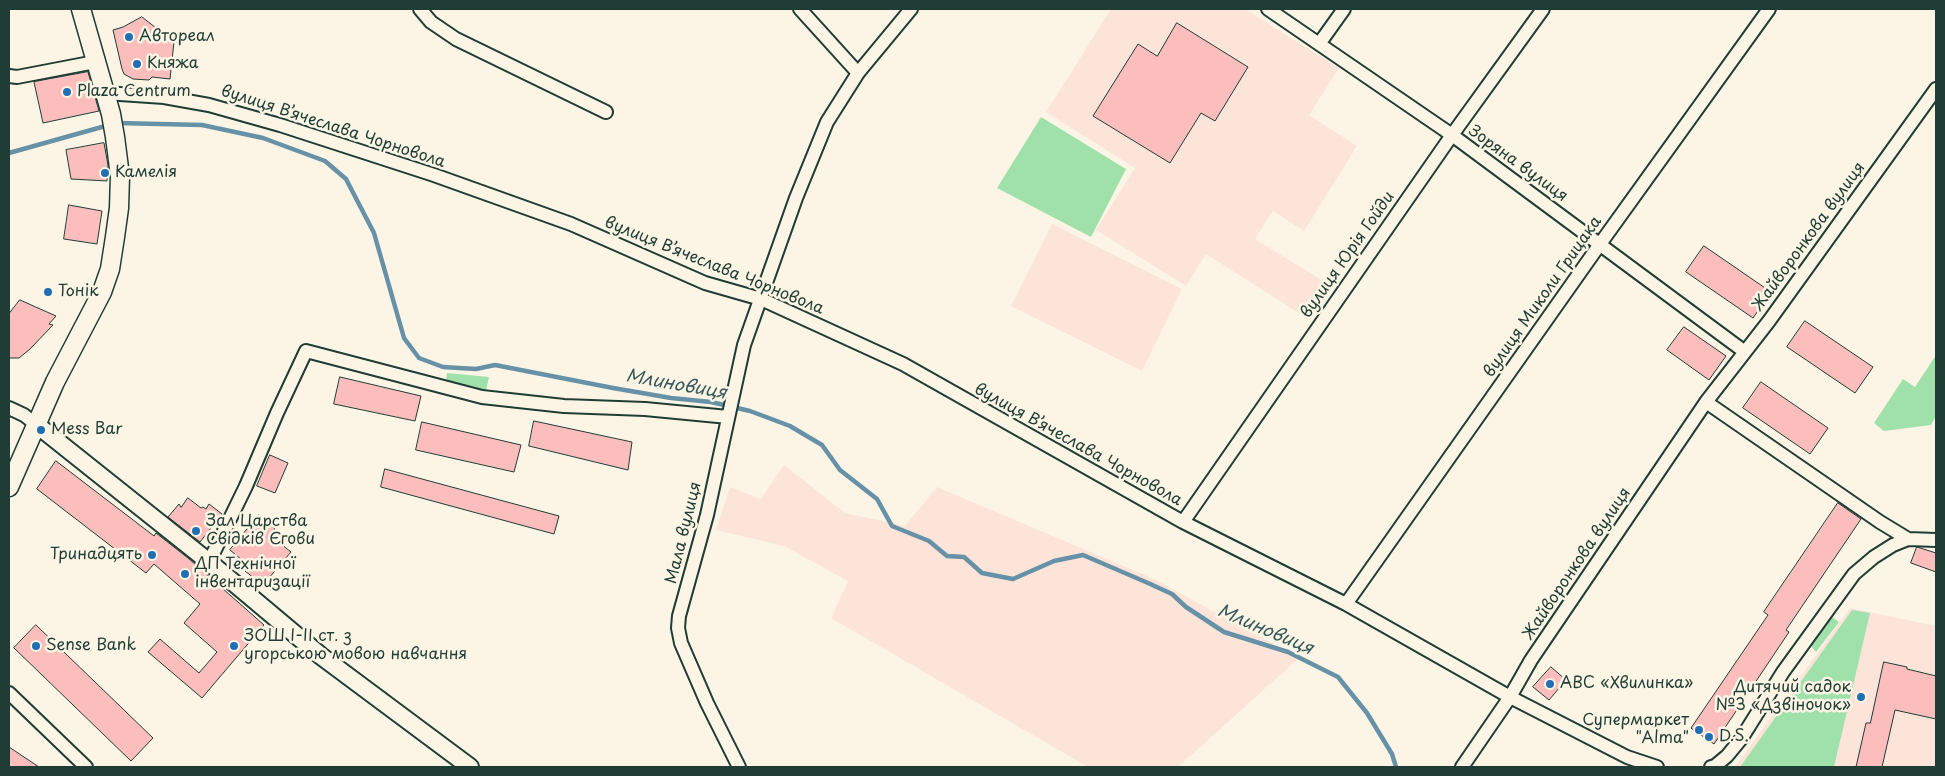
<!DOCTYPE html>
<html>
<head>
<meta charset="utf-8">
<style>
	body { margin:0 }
	#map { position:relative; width:1945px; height:776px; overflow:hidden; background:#fcf5e5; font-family:"Playpen Sans",sans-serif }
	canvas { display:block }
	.frame { position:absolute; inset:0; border:10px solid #1f3d34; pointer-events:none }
</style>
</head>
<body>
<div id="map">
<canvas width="1945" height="776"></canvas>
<div class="frame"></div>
</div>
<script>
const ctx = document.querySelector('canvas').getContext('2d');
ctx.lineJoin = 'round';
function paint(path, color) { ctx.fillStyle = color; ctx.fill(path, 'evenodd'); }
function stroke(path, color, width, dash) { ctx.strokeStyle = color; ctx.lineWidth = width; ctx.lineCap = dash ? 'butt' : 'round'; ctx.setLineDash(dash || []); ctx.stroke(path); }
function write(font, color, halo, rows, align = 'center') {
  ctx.font = font + ' "Playpen Sans",sans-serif'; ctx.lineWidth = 5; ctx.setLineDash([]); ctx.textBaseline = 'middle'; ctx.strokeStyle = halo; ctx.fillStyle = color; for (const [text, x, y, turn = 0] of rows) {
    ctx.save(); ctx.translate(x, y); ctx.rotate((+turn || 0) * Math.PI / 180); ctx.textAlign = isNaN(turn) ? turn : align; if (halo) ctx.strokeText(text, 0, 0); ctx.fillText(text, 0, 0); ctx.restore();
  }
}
paint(new Path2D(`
	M1111 9H1245L1339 68 1309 115 1357 146 1304 231 1273 211 1255 239 1323 281 1302 315 1206 254 1186 286 1096 230 1135 168 1046 112Z
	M1052 224 1182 289 1142 371 1011 306Z
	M784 465 845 513 905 526 937 487 1154 579 1299 658 1178 767H1088L831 618 848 581 784 546 716 530 730 487 761 499Z
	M1850 608 1936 626V767H1735Z`), '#fce4d9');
paint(new Path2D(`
	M1041 117 1126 169 1091 237 997 188Z
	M1936 355V416L1931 425 1884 431 1874 423 1903 379 1915 387Z
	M447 373 489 377 486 391 446 381Z
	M1852 610 1870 613 1834 767H1740Z
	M1828 614 1839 622 1816 652 1807 641Z`), '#a0e1ab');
stroke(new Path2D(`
	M117 123 202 125 263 138 325 161 346 179 374 233 404 338 419 358 443 367 476 369 495 365 613 388 671 398 711 402 750 411 790 426 822 445 840 470 877 499 892 526 929 541 947 556 964 557 982 573 1013 579 1054 561 1083 555 1148 583 1172 594 1186 607 1224 632 1288 652 1338 677 1367 713 1392 754 1396 767
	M9 153 109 125`), '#6691a7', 4.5);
const building = new Path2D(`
	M142 17 174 42 170 79 152 77 149 80 133 79 124 74 122 69 113 30 123 27Z
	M1177 23 1248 67 1215 121 1201 113 1170 163 1093 116 1138 44 1157 56Z
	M88 72 99 111 43 123 34 82Z
	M104 143 108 165 107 181 71 179 66 150Z
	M69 205 102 211 97 244 64 239Z
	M1704 246 1771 292 1753 318 1686 272Z
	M20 300 56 316 49 324 53 325 30 349 19 358H9V314Z
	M1805 321 1873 367 1855 393 1787 347Z
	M1684 327 1726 356 1709 380 1667 350Z
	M340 377 421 396 415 421 334 404Z
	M1761 382 1828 428 1810 454 1743 408Z
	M534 421 632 442 628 470 529 446Z
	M422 422 521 445 514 472 416 450Z
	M270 455 288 463 275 493 257 486Z
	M56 461 154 536 156 533 188 558 264 625 202 698 148 652 160 639 199 673 217 652 184 623 200 604 154 564 146 573 37 489Z
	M385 469 559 516 554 534 381 487Z
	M188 498 201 508 203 507 206 509 209 504 222 514 200 542 168 517 179 504 181 507Z
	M1838 503 1861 519 1786 630 1789 632 1714 744 1691 728 1768 615 1764 612Z
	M259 515 275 529 270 535 291 552 263 585 245 571 249 566 230 550Z
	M1917 547 1936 553V572L1911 563Z
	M36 625 153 738 131 761 14 648Z
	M1884 662 1907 667V669L1936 676V719L1895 710 1882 767H1856L1866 723H1870Z
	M1551 667 1566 680 1549 700 1533 687Z
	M9 747 39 767H9Z`);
paint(building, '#fbbebc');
stroke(building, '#1f3d34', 1);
const minor = new Path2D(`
	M420 9 431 22 456 39 606 112
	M800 9 858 73
	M1268 9 1452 135 1745 352
	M1319 44 1344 9
	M9 76 17 77 95 62
	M105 93 164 97 209 105 280 125 434 175 571 224 705 283 761 299 903 364 1183 522 1346 604 1510 697 1627 757 1657 767
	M1706 402 1880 522 1908 539
	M9 408 24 415 37 425
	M1183 522 1452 135 1543 9
	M209 562 246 486 277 413 306 351 482 397 564 406 645 409 728 417
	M1346 604 1600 244 1769 9
	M9 693 86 767
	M739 767 707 703 681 643 678 628 679 616 707 515 744 345 796 198 827 122 858 73 911 9
	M1462 767 1510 697 1531 660 1706 402 1769 321 1936 89
	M1711 767 1715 766 1727 756 1741 739 1783 672 1854 574 1874 557 1893 545 1908 539 1936 540`);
const tertiary = new Path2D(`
	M37 425 209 562 321 656 470 767`);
const secondary = new Path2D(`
	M9 487 55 382 102 292 110 269 115 237 119 208 120 176 115 137 111 114 81 9`);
stroke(minor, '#1f3d34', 16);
stroke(tertiary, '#1f3d34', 20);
stroke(secondary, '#1f3d34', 21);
stroke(minor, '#fcf5e5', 12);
stroke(tertiary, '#fcf5e5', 16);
stroke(secondary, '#fcf5e5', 18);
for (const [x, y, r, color] of [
	[129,37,5,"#1f6fb2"],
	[137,64,5,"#1f6fb2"],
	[67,92,5,"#1f6fb2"],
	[105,173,5,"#1f6fb2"],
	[48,292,5,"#1f6fb2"],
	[41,430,5,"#1f6fb2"],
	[196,531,5,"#1f6fb2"],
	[152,555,5,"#1f6fb2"],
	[185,574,5,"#1f6fb2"],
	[36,646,5,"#1f6fb2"],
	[234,646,5,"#1f6fb2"],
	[1550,684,5,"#1f6fb2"],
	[1861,697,5,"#1f6fb2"],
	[1699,730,5,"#1f6fb2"],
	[1709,737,5,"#1f6fb2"]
]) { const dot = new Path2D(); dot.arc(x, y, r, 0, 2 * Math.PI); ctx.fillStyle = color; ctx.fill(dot); stroke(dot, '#fcf5e5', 2); }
write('16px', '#1f3d34', '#fcf5e5', [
	["Автореал",139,37],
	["Княжа",147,64],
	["Plaza Centrum",77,92],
	["Камелія",115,173],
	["Тонік",58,292],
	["Mess Bar",51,430],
	["Зал Царства",206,522],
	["Свідків Єгови",206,540],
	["Тринадцять",142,555,"right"],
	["ДП Технічної",195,565],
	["інвентаризації",195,583],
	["ЗОШ І-ІІ ст. з",244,637],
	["угорською мовою навчання",244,655],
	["Sense Bank",46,646],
	["АВС «Хвилинка»",1560,684],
	["Дитячий садок",1851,688,"right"],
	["№3 «Дзвіночок»",1851,706,"right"],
	["Супермаркет",1689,721,"right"],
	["\"Alma\"",1689,739,"right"],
	["D.S.",1719,737]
], 'left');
write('16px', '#1f3d34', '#fcf5e5', [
	["вулиця Вʼячеслава Чорновола",333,127,18],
	["Зоряна вулиця",1518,164,36],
	["Жайворонкова вулиця",1809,237,-54],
	["вулиця Юрія Гойди",1348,255,-55],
	["вулиця Вʼячеслава Чорновола",714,266,22],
	["вулиця Миколи Грицака",1543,297,-55],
	["вулиця Вʼячеслава Чорновола",1078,445,29],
	["Мала вулиця",684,533,-76],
	["Жайворонкова вулиця",1577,564,-56]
]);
write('italic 18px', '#37595a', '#fcf5e5', [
	["Млиновиця",676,385,10],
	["Млиновиця",1265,630,23]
]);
</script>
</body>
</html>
